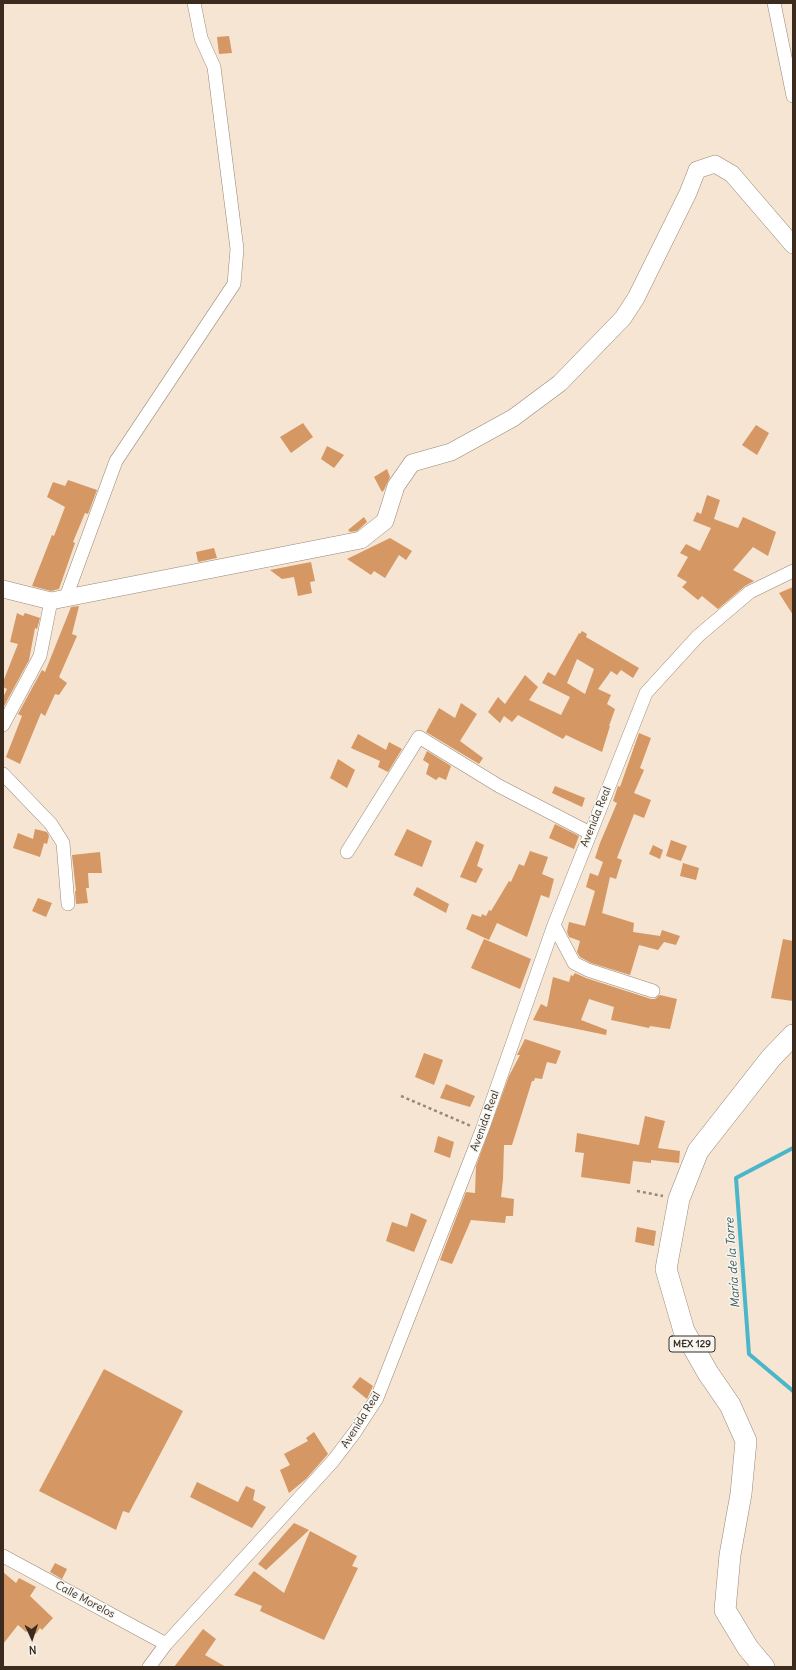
<!DOCTYPE html>
<html>
<head>
<meta charset="utf-8">
<style>
	body { margin:0 }
	#map { position:relative; width:796px; height:1670px; overflow:hidden; background:#f5e5d2; font-family:Delius,sans-serif }
	canvas { display:block }
	.frame { position:absolute; inset:0; border:4px solid #3b2a1e; pointer-events:none }
	.north { position:absolute; left:12px; top:1618px; width:40px; height:40px; -webkit-text-stroke:3px #f6f6f2; paint-order:stroke; rotate:177deg; font-size:11px; font-weight:700; line-height:16px; text-align:center; color:#3b2a1e }
	.north::after { content:''; display:block; margin:auto; width:14px; height:18px; background:#3b2a1e; clip-path:polygon(50% 0,100% 100%,50% 72%,0 100%) }
</style>
</head>
<body>
<div id="map">
<canvas width="796" height="1670"></canvas>
<div class="frame"></div>
<div class="north">N</div>
</div>
<script>
const ctx = document.querySelector('canvas').getContext('2d');
ctx.lineJoin = 'round';
function stroke(path, color, width, dash) { ctx.strokeStyle = color; ctx.lineWidth = width; ctx.lineCap = dash ? 'butt' : 'round'; ctx.setLineDash(dash || []); ctx.stroke(path); }
function paint(path, color) { ctx.fillStyle = color; ctx.fill(path, 'evenodd'); }
function write(font, color, halo, rows, align = 'center') {
  ctx.font = font + ' Delius,sans-serif'; ctx.lineWidth = 3; ctx.setLineDash([]); ctx.textBaseline = 'middle'; ctx.strokeStyle = halo; ctx.fillStyle = color; for (const [text, x, y, turn = 0] of rows) {
    ctx.save(); ctx.translate(x, y); ctx.rotate((+turn || 0) * Math.PI / 180); ctx.textAlign = isNaN(turn) ? turn : align; if (halo) ctx.strokeText(text, 0, 0); ctx.fillText(text, 0, 0); ctx.restore();
  }
}
stroke(new Path2D(`
	M793 1148 736 1178 749 1354 793 1391`), '#4bb6c9', 4);
paint(new Path2D(`
	M229 36 232 53 219 54 217 37Z
	M303 423 313 437 291 453 280 437Z
	M756 425 769 433 757 455 742 445Z
	M327 446 344 455 334 468 321 459Z
	M387 469 390 477 384 490 382 492 374 477Z
	M68 480 97 490 88 514 85 513 73 542 75 543 59 589 51 591 32 586 52 535 54 536 65 507 47 497 53 482 65 486Z
	M707 495 720 500 714 519 738 528 743 517 776 532 768 556 753 547 733 570 754 581 745 586 718 609 702 596 698 600 682 587 687 582 677 576 688 557 680 553 686 544 700 551 711 528 693 521 697 512 701 514Z
	M364 517 367 522 357 531 350 532 348 530Z
	M390 538 412 551 406 560 399 555 385 578 374 571 371 575 347 559Z
	M214 548 217 558 198 562 196 552Z
	M311 562 315 581 310 582 312 593 298 596 294 577 282 579 270 570Z
	M793 587V615L779 593Z
	M79 606 72 634 77 636 59 677 67 683 59 695 55 694 45 716 41 713 20 764 6 757 22 716 18 714 42 670 45 672 71 607Z
	M17 613 23 616 25 613 40 618 37 629 35 628 29 660 3 708V698L7 689 3 687V682L18 644 10 642Z
	M582 631 587 634 586 637 639 668 633 678 621 670 617 675 611 671 598 689 611 695 607 704 615 709 609 726H610L602 752 566 735 563 739 518 715 512 722 504 716 500 723 488 712 498 697 505 704 525 675 538 687 529 700 561 715 570 697 542 683 548 672 555 676 579 633 580 634ZM577 659 594 669 585 694 567 683Z
	M461 703 477 714 460 741 483 758 479 764 426 732 439 708 455 718Z
	M639 733 651 738 640 768 644 770 634 793 651 800 644 818 634 814 617 858 622 860 616 879 610 877 602 913 634 923 633 932 660 936 662 930 680 936 676 945 664 942 658 950 639 945 630 975 591 963 580 957 577 952 580 941 569 937 567 932 569 922 585 926 595 891 586 887 590 873 598 876 603 862 595 858 600 843 617 803 613 801 618 786 620 787Z
	M358 734 386 750 389 742 402 749 388 772 378 767 380 761 351 748Z
	M427 751 451 766 446 780 439 777 436 780 426 774 429 764 423 760Z
	M338 759 355 770 347 788 330 778Z
	M555 786 585 798 582 807 552 793Z
	M555 824 579 836 574 849 549 838Z
	M35 829 47 832 49 836 47 844 44 843 40 857 13 848 18 833 33 839Z
	M407 829 432 841 422 867 394 855Z
	M671 840 687 846 681 861 666 856Z
	M476 841 484 845 477 866 483 869 476 883 460 877Z
	M653 845 663 850 660 859 649 854Z
	M530 851 548 857 542 874 554 879 549 898 541 895 527 937 497 923 489 940 466 929 472 914 481 917 482 914 486 916 489 910 491 911 509 881 511 882 519 864 524 866Z
	M100 852 102 873H88L89 888H86L88 903 76 904 75 891H76L72 855Z
	M683 863 699 868 696 880 680 876Z
	M417 887 449 904 446 913 413 895Z
	M38 898 52 903 46 917 32 911Z
	M484 939 531 959 520 989 471 968Z
	M783 939 793 941V1001L771 998Z
	M575 973 586 978 651 999H655L660 995 677 999 670 1029 650 1026 649 1028 611 1020 614 1007 589 999 581 1020 607 1030 606 1035 533 1020 541 1004 547 1007 553 977 569 982 571 975 573 976Z
	M525 1039 561 1051 556 1064 547 1062 542 1079 535 1078 534 1081H532L512 1145H504L503 1179 501 1197 514 1199 513 1216H506L505 1223 471 1220 452 1264 440 1260 466 1192 475 1193 476 1166 509 1076 520 1055H517Z
	M424 1053 443 1060 434 1085 415 1077Z
	M446 1084 475 1096 470 1107 440 1098Z
	M645 1116 665 1121 658 1148 680 1151 679 1163 651 1160V1163L633 1161 630 1184 581 1177 584 1153 575 1152 577 1133 639 1145Z
	M438 1136 454 1142 450 1158 434 1152Z
	M411 1213 427 1220 414 1252 386 1241 392 1222 407 1227Z
	M637 1227 656 1231 654 1246 635 1242Z
	M104 1369 183 1411 129 1513 123 1511 116 1530 39 1491Z
	M360 1377 373 1386 367 1399 352 1387Z
	M314 1432 328 1454 306 1479 289 1493 280 1470 290 1465 284 1454 308 1441 306 1438Z
	M197 1482 238 1502 246 1486 255 1490 253 1500 266 1507 252 1528 190 1497Z
	M294 1523 309 1530 266 1570 258 1564Z
	M310 1531 357 1556 352 1566 358 1568 324 1640 260 1611 262 1606 234 1595 254 1571 284 1593Z
	M55 1563 67 1569 62 1579 50 1572Z
	M3 1572 16 1583 19 1578 36 1587 30 1596 53 1618 42 1630 40 1628 36 1634 29 1629 26 1632 18 1625 3 1644Z
	M203 1629 216 1639 205 1655 226 1667H174Z`), '#d59763');
const minor = new Path2D(`
	M774 3 793 96
	M66 597 116 461 234 284 237 249 214 67 201 38 194 3
	M3 725 40 656 51 601
	M3 774 51 824 63 843 68 904
	M347 852 419 737 499 786 590 833
	M554 925 574 963 588 970 653 991
	M3 1556 166 1644
	M149 1667 166 1644 333 1461 355 1432 377 1398 482 1130 554 925 646 693 698 636 750 592 793 571`);
const tertiary = new Path2D(`
	M3 589 51 601 361 540 385 521 396 486 412 463 451 452 513 418 560 383 623 318 636 298 688 193 697 170 715 164 732 174 793 245`);
const primary = new Path2D(`
	M764 1667 748 1648 725 1610 730 1555 741 1494 746 1441 730 1405 708 1373 684 1331 666 1269 679 1199 698 1151 771 1058 793 1035`);
stroke(minor, '#988878', 14);
stroke(tertiary, '#988878', 18);
stroke(primary, '#988878', 22);
stroke(new Path2D(`
	M401 1096 471 1126
	M637 1191 663 1196`), '#988878', 2.5, [3, 3]);
stroke(minor, '#fff', 13);
stroke(tertiary, '#fff', 17);
stroke(primary, '#fff', 21);
for (const [x, y, w] of [
	[692,1344,46]
]) { const box = new Path2D(); box.roundRect(x - w / 2, y - 8, w, 16, 3); ctx.fillStyle = '#f6f6f2'; ctx.fill(box); stroke(box, '#3b2a1e', 1); }
write('bold 10px', '#3b2a1e', null, [
	["MEX 129",692,1344]
]);
write('11px', '#3b2a1e', '#f6f6f2', [
	["Avenida Real",596,817,-68],
	["Avenida Real",485,1121,-70],
	["Avenida Real",361,1420,-58],
	["Calle Morelos",85,1600,28]
]);
write('italic 12px', '#415b5a', '#f6f6f2', [
	["María de la Torre",733,1263,-94]
]);
</script>
</body>
</html>
